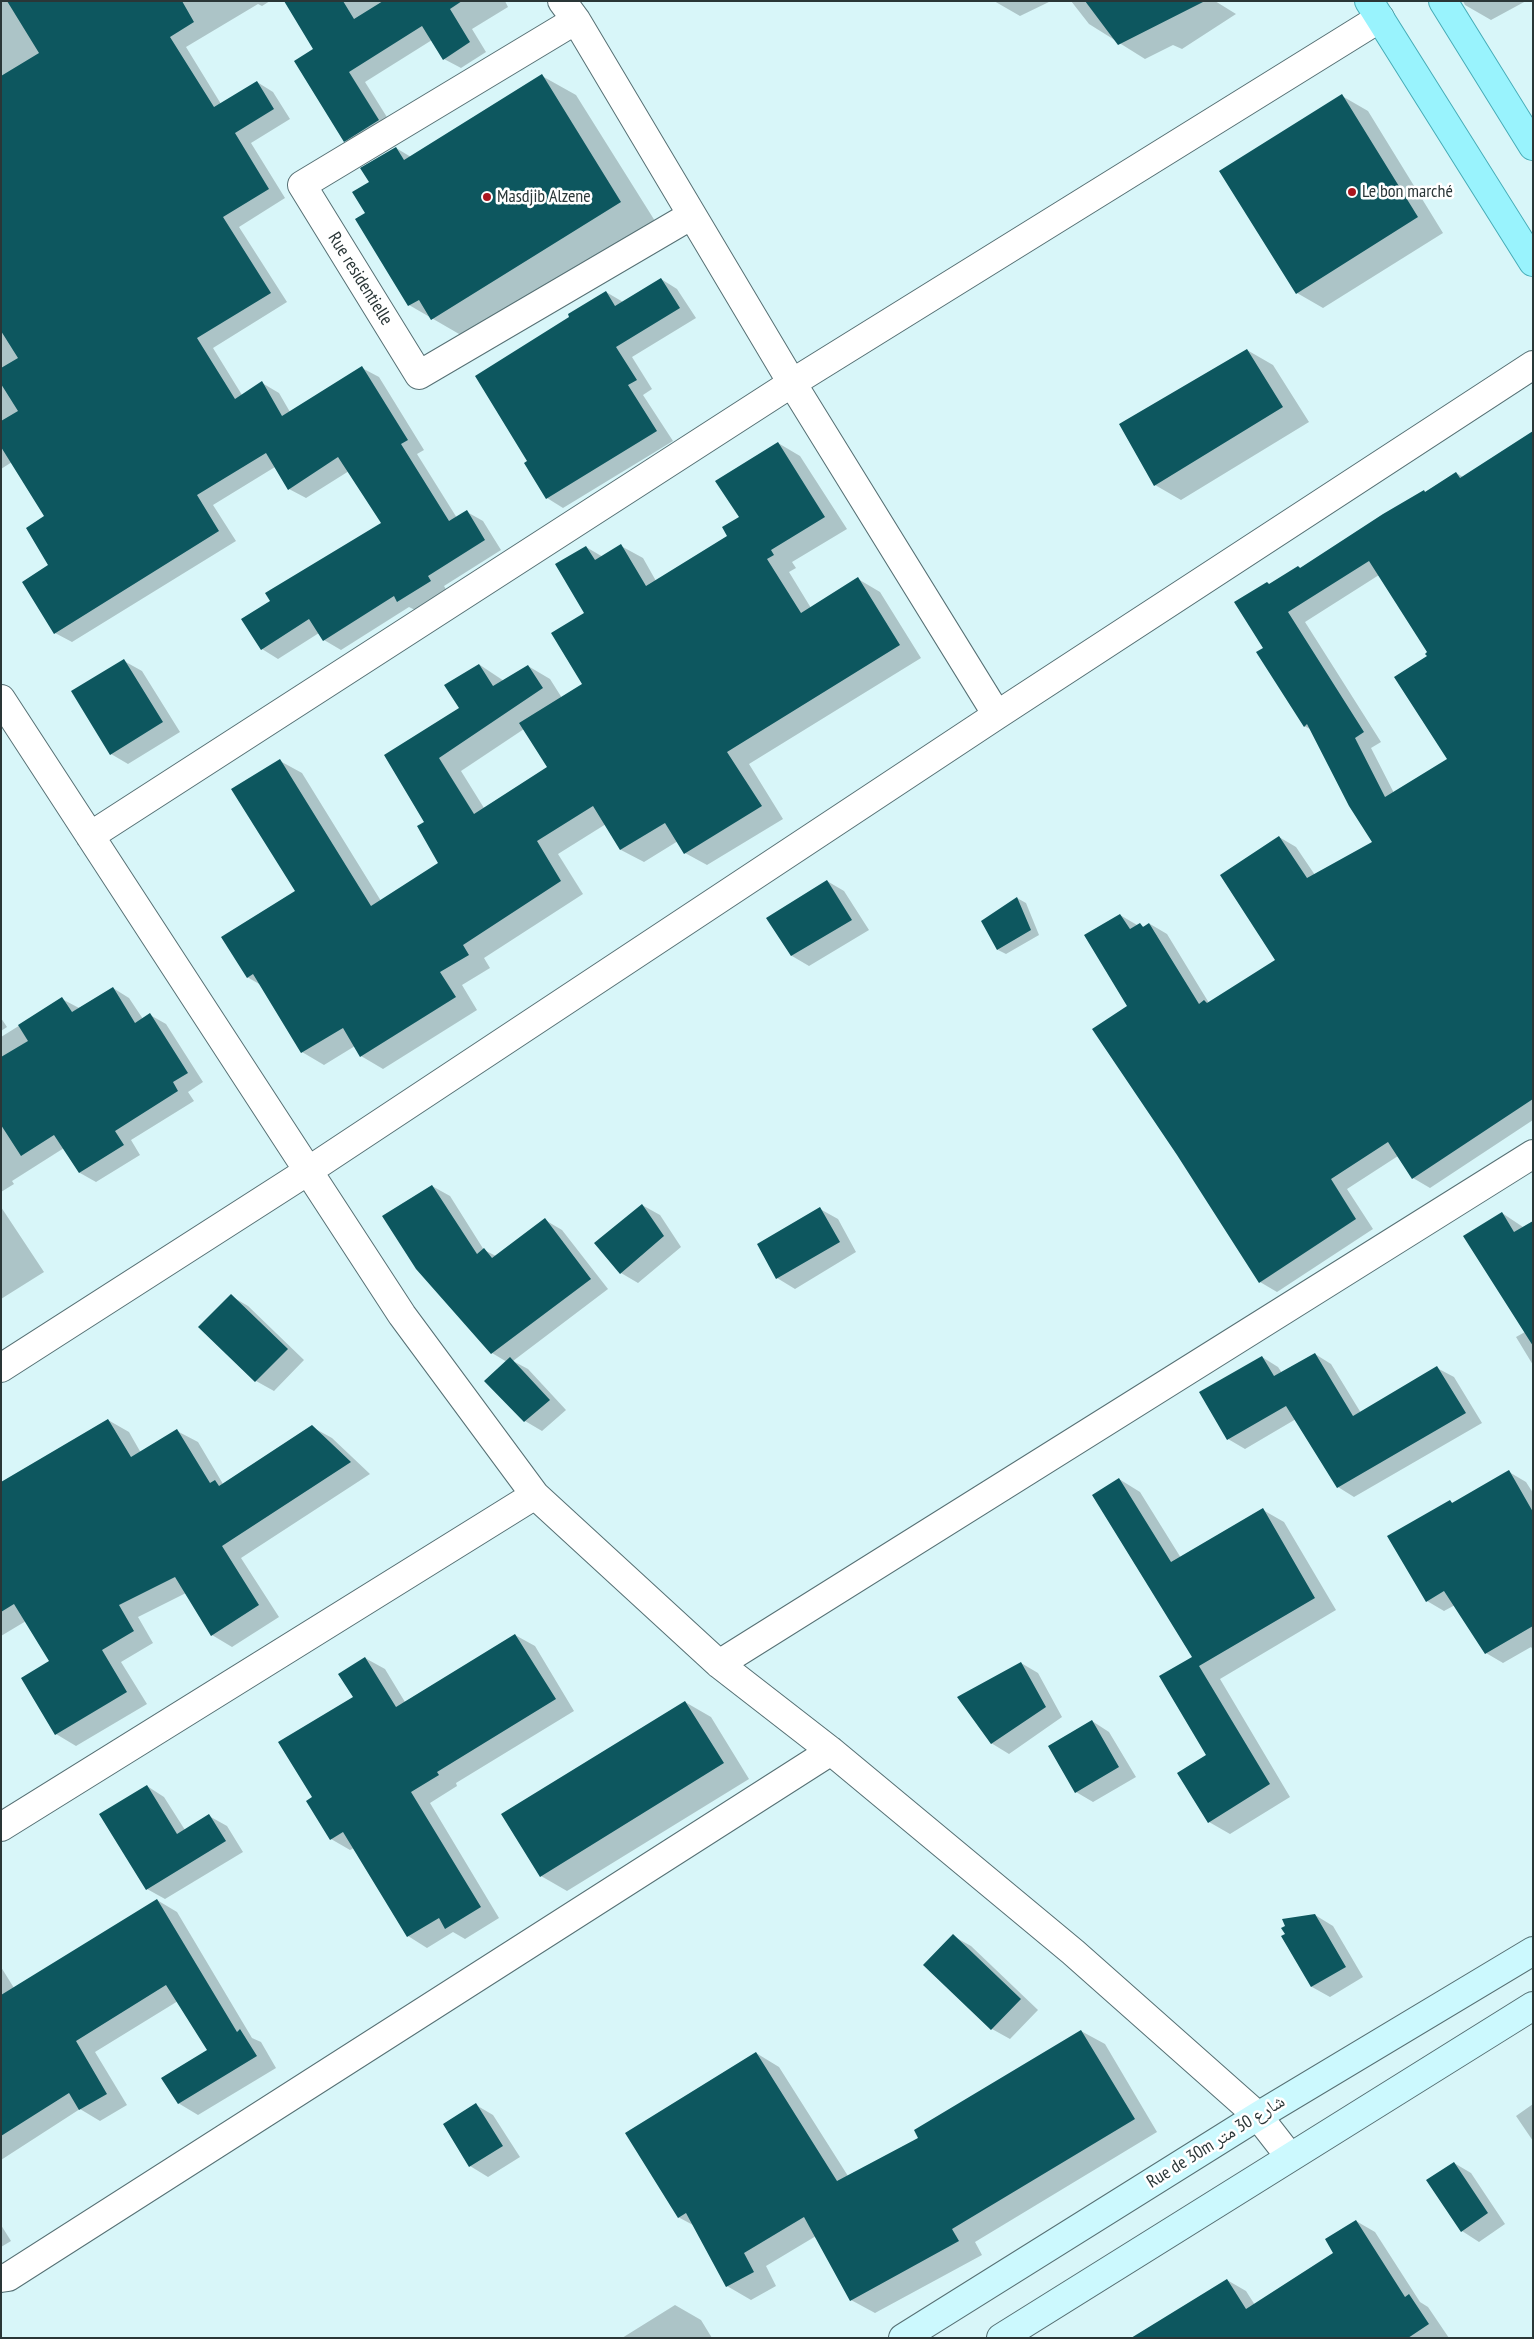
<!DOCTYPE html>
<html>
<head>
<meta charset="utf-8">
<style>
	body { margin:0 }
	#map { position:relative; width:1534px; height:2339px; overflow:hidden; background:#d8f6f9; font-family:"PT Sans Narrow",sans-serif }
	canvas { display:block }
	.frame { position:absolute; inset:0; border:2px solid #2a3637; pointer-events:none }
</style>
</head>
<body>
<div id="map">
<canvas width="1534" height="2339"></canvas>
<div class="frame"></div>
</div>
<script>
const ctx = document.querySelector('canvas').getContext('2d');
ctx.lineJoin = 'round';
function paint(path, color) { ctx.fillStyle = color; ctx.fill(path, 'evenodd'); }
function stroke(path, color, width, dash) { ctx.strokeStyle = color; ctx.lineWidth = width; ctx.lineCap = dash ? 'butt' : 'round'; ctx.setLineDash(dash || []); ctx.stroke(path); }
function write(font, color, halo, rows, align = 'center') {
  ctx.font = font + ' "PT Sans Narrow","Noto Naskh Arabic",sans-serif'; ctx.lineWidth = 5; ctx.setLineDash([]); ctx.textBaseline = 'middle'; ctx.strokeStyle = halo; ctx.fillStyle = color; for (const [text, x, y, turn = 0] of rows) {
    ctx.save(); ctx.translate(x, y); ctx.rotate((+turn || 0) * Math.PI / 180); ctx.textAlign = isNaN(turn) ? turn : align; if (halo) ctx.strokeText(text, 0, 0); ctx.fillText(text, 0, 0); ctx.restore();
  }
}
paint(new Path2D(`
	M1 1H270L262 6 258 4 186 47 221 104 257 82 273 92 290 119 251 143 285 198 239 227 287 302 213 348 242 395 262 383 279 393 290 412 362 368 379 377 424 450 417 454 457 518 467 512 483 521 501 550 444 586 447 591 415 610 409 607 341 650 324 640 319 633 278 659 262 649 272 601 383 523 349 471 306 498 289 489 275 467 213 505 236 541 72 642 55 633 46 517 12 462 1 469Z
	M285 1H505L508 7 472 29 486 52 461 68 444 59 432 40 365 82 395 130 362 150 345 141 315 49Z
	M994 1H1051L1020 16Z
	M1071 1H1215L1236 14 1182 49 1173 45 1145 59 1089 24Z
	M1463 1H1526L1491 20 1465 5Z
	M542 76 576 95 655 221 466 338 409 305 371 182 396 148 411 157Z
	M1342 96 1368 111 1443 233 1323 308 1297 293Z
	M661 279 677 289 696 318 632 357 652 389 643 395 673 441 563 508 547 498 529 462 571 317 606 292 623 302Z
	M1247 350 1273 365 1309 422 1181 500 1155 485Z
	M778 443 800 456 847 529 792 562 796 568 789 572 811 608 858 579 880 592 921 658 749 764 783 819 707 865 685 853 678 841 644 862 621 850 606 824 558 854 583 894 484 958 490 968 462 985 477 1010 383 1069 361 1056 355 1046 324 1065 302 1052 261 985 247 977 296 892 280 761 302 773 381 901 440 864 426 822 385 755 460 708 480 665 504 681 528 666 550 679 562 698 584 684 586 547 603 557 621 546 643 558 656 581 729 536ZM524 729 548 768 484 808 461 771Z
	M1533 443V1120L1430 1188 1413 1178 1398 1156 1347 1189 1373 1229 1277 1292 1260 1282 1128 1007 1120 915 1137 925 1145 927 1150 924 1167 934 1209 1003 1277 960 1279 837 1296 847 1315 875 1374 843 1312 730 1304 726 1265 649 1270 585 1298 567 1301 568 1456 473 1463 477ZM1379 575 1429 653 1448 760 1394 793 1371 748 1381 742 1305 622Z
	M124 661 142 671 180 732 128 764 111 754Z
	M827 881 844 891 869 930 809 966 792 956 768 918Z
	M1017 898 1026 903 1039 935 1006 954 998 950Z
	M113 988 129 998 143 1019 150 1015 166 1024 203 1082 188 1092 194 1101 131 1140 140 1155 96 1182 80 1173 64 1148 12 1181 14 1184 1 1192V1037L62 999 79 1008Z
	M1 1018 7 1027 1 1031Z
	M432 1186 450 1196 484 1250 496 1256 545 1220 562 1230 608 1289 513 1361 528 1369 566 1410 542 1431 525 1421 507 1362 492 1353Z
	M642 1205 660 1215 681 1247 638 1283 621 1273Z
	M1 1207 44 1272 1 1299Z
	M820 1209 838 1219 856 1252 795 1289 777 1278 759 1244Z
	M1502 1213 1523 1227 1533 1221V1365L1516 1337 1525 1332Z
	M231 1296 248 1306 304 1360 274 1391 256 1381Z
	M1315 1354 1331 1364 1361 1413 1437 1368 1454 1377 1482 1423 1354 1497 1338 1487 1296 1419 1245 1449 1228 1439 1201 1392 1262 1357 1278 1367 1282 1373Z
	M108 1420 129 1432 141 1453 177 1431 198 1442 223 1484 312 1427 332 1438 370 1474 241 1558 279 1617 232 1647 212 1635 186 1593 138 1617 153 1643 121 1662 147 1704 76 1746 56 1734 51 1662 26 1621 1 1636V1534Z
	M1509 1472 1526 1482 1533 1493V1650L1531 1647 1503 1663 1486 1653 1455 1605 1444 1611 1427 1601 1450 1501 1454 1504Z
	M1119 1479 1140 1492 1181 1558 1263 1510 1284 1522 1336 1610 1220 1679 1290 1797 1230 1834 1209 1822 1208 1756 1193 1657Z
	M515 1635 535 1646 574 1711 456 1783 457 1786 430 1803 499 1918 465 1939 453 1932 427 1948 408 1936 354 1848 350 1850 331 1839 314 1797 354 1697 365 1658 385 1669 405 1702Z
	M1021 1663 1038 1673 1062 1717 1009 1754 991 1743Z
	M685 1702 711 1717 749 1779 567 1891 541 1876Z
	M1092 1721 1109 1732 1136 1777 1093 1802 1076 1792Z
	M147 1786 164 1797 185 1830 209 1816 227 1826 243 1852 165 1899 147 1889 101 1814Z
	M157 1900 177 1912 252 2038 261 2042 276 2068 198 2115 178 2103 209 2050 178 2001 95 2052 127 2105 100 2121 80 2109 1 2160V1967L14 1988Z
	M1315 1915 1333 1926 1363 1977 1330 1997 1312 1987 1282 1937Z
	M953 1936 971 1946 1038 2010 1010 2039 992 2029Z
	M1081 2031 1105 2044 1157 2132 975 2242 982 2255 875 2313 851 2300 816 2236 766 2266 776 2286 751 2300 727 2286 693 2225 678 2217 756 2053 779 2067 848 2176 920 2138Z
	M1533 2104V2141L1516 2116Z
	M476 2105 493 2115 520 2157 488 2177 470 2166 444 2125Z
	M1454 2163 1471 2173 1505 2224 1479 2242 1462 2231Z
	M1356 2221 1375 2232 1420 2302 1428 2307 1449 2338H1176L1227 2280 1246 2291 1255 2305 1335 2254Z
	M1 2225 11 2241 1 2247Z
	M675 2305 701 2320 712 2338H622Z`), '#0003');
paint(new Path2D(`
	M7 1H182L194 22 170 37 214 107 257 81 274 109 235 133 269 189 223 217 271 293 197 338 235 399 262 381 282 416 362 366 408 440 401 444 449 521 467 510 485 540 428 576 431 581 397 602 394 596 323 641 309 619 261 650 241 619 270 601 265 593 381 523 338 457 288 490 266 453 197 495 219 531 54 634 22 582 48 565 26 528 44 516 1 447V421L18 411 1 384V368L18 358 1 331V76L39 53Z
	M284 1H343L354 19 383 1H462L450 9 470 42 443 60 422 26 349 72 379 120 344 142 294 61 313 49Z
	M1085 1H1205L1118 45Z
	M542 74 621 202 431 320 419 300 408 306 355 219 365 213 352 192 369 182 360 168 396 147 404 160Z
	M1342 94 1418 217 1296 294 1219 171Z
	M661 278 680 308 616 347 637 380 628 385 657 431 546 499 524 463 527 461 475 376 569 317 568 314 606 291 615 306Z
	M1247 349 1283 407 1154 486 1119 424Z
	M1533 431V1099L1412 1179 1388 1142 1331 1179 1356 1219 1259 1283 1177 1155 1092 1029 1127 1006 1084 935 1120 914 1130 929 1140 923 1143 927 1149 923 1199 1004 1204 1000 1207 1003 1275 960 1220 875 1279 836 1307 878 1372 842 1349 806 1307 724 1304 727 1256 652 1263 648 1234 602 1267 582 1269 584 1298 566 1300 568 1383 514 1424 490 1425 492 1456 472 1460 478ZM1369 561 1427 652 1425 654 1427 656 1394 677 1447 759 1385 797 1355 738 1364 732 1288 612Z
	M778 442 825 517 771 550 774 555 767 559 801 613 858 577 900 645 727 752 762 806 684 854 665 823 620 850 593 806 537 841 561 881 463 945 469 955 440 972 456 997 360 1057 343 1028 301 1053 253 974 247 978 221 937 295 891 231 789 280 759 371 906 438 863 417 826 424 822 384 755 459 708 444 685 479 664 493 686 528 665 543 688 439 758 474 814 547 767 519 723 582 684 551 633 584 613 555 564 586 546 595 560 621 544 646 586 727 536 722 527 739 517 715 481Z
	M124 659 163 722 110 755 71 691Z
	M827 880 852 920 791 956 766 918Z
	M1017 897 1031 930 997 950 981 921Z
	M113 987 135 1023 150 1013 188 1073 173 1082 178 1091 115 1131 124 1145 79 1173 54 1135 21 1156 1 1125V1057L28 1041 18 1025 62 997 72 1012Z
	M432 1185 477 1254 484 1248 492 1258 545 1218 591 1279 491 1354 416 1269 382 1216Z
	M642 1204 664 1236 620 1274 594 1243Z
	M820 1207 840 1242 776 1279 757 1244Z
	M1502 1212 1514 1232 1533 1221V1346L1463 1236Z
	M231 1294 288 1349 255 1382 198 1327Z
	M1315 1353 1353 1416 1437 1366 1466 1413 1337 1488 1286 1406 1227 1440 1199 1392 1262 1356 1274 1376Z
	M510 1357 550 1400 524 1422 484 1381Z
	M108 1419 131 1457 177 1429 210 1483 215 1480 219 1486 312 1425 351 1462 222 1546 259 1605 211 1636 175 1577 119 1605 134 1631 102 1650 127 1692 55 1735 21 1678 49 1661 14 1604 1 1612V1482Z
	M1509 1470 1533 1512V1626L1485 1654 1444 1591 1426 1602 1387 1536 1450 1500 1452 1503Z
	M1119 1478 1171 1562 1263 1508 1315 1598 1199 1666 1270 1784 1208 1823 1177 1773 1206 1755 1159 1676 1192 1657 1092 1495Z
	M515 1634 556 1699 437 1772 439 1775 411 1792 481 1907 445 1929 439 1918 407 1937 343 1832 330 1840 306 1801 312 1797 278 1742 353 1697 338 1674 365 1657 396 1707Z
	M1021 1662 1046 1707 991 1744 957 1697Z
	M685 1701 724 1763 540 1877 501 1814Z
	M1092 1720 1119 1767 1075 1793 1048 1746Z
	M147 1785 177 1834 209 1814 226 1841 146 1890 99 1814Z
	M157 1899 237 2032 240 2029 257 2056 178 2104 161 2078 207 2050 166 1985 76 2041 107 2094 79 2110 69 2093 1 2136V1995Z
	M1315 1914 1346 1967 1311 1987 1281 1936 1285 1934 1281 1928 1285 1926 1282 1919Z
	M953 1934 1021 1999 991 2030 923 1965Z
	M1081 2030 1135 2119 952 2229 959 2241 850 2301 804 2217 744 2253 754 2272 726 2287 686 2213 678 2218 625 2133 756 2052 837 2181 918 2138 914 2130Z
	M476 2103 503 2146 469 2167 443 2124Z
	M1454 2162 1488 2213 1461 2232 1426 2180Z
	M1356 2220 1405 2297 1409 2294 1429 2324 1408 2338H1131L1227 2279 1246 2309 1333 2253 1325 2239Z`), '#0d575f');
const street = new Path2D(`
	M562 1 576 20 792 383 997 715
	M576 20 302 185 419 375 692 215
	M1 699 402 1315 535 1495 719 1664 831 1751 1073 1952 1258 2116 1290 2157
	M90 836 792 383 1380 18
	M1 1368 308 1171 997 715 1533 365
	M719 1664 1533 1154
	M1 1827 535 1495
	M1 2278 8 2277 831 1751`);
const secondary = new Path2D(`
	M903 2338 1258 2116 1533 1951
	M1001 2338 1533 2006`);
const primary = new Path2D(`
	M1369 1 1533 262
	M1443 1 1533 146`);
stroke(street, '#567074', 30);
stroke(secondary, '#567074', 30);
stroke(primary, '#46acb7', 30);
stroke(street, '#fff', 28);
stroke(secondary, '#ccf9fe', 28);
stroke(primary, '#99f3fd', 28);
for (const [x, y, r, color] of [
	[1352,192,5,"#aa161e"],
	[487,197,5,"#aa161e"]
]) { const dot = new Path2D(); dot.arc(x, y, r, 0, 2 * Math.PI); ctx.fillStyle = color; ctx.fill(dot); stroke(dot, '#fff', 2); }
write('18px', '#2a3637', '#fff', [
	["Le bon marché",1362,192],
	["Masdjib Alzene",497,197]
], 'left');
write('18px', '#2a3637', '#fff', [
	["Rue residentielle",360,279,58],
	["Rue de 30m شارع 30 متر",1216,2142,-32]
]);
</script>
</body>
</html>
